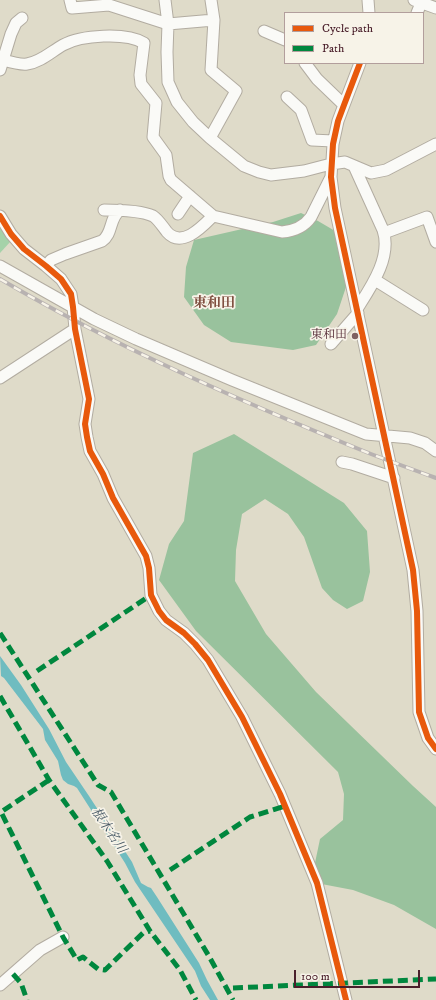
<!DOCTYPE html>
<html>
<head>
<meta charset="utf-8">
<style>
	body { margin:0 }
	#map { position:relative; width:436px; height:1000px; overflow:hidden; background:#dfdbc9; font-family:"IM FELL DW Pica",serif }
	canvas { display:block }
	.legend { position:absolute; left:284px; top:12px; width:140px; height:52px; box-sizing:border-box; background:#f7f3e8; border:1px solid #b29e9c; margin:0; padding:5px 7px; list-style:none; font-size:12px; color:#4a1f2b }
	.legend li { display:flex; align-items:center; gap:8px; height:20px }
	.legend b { width:20px; border:1px solid #b29e9c }
	.scale { position:absolute; left:294px; top:970px; width:126px; height:18px; box-sizing:border-box; border:2px solid #4a1f2b; border-top:0; padding-left:5px; font-size:12px; line-height:14px; white-space:nowrap; color:#4a1f2b; -webkit-text-stroke:3px #f7f3e8; paint-order:stroke }
</style>
</head>
<body>
<div id="map">
<canvas width="436" height="1000"></canvas>
<ul class="legend">
<li><b style="height:5px;background:#e8590c"></b>Cycle path</li>
<li><b style="height:5px;background:#00873e"></b>Path</li>
</ul>
<div class="scale">100 m</div>
</div>
<script>
const ctx = document.querySelector('canvas').getContext('2d');
ctx.lineJoin = 'round';
function paint(path, color) { ctx.fillStyle = color; ctx.fill(path, 'evenodd'); }
function stroke(path, color, width, dash) { ctx.strokeStyle = color; ctx.lineWidth = width; ctx.lineCap = dash ? 'butt' : 'round'; ctx.setLineDash(dash || []); ctx.stroke(path); }
function write(font, color, halo, rows, align = 'center') {
  ctx.font = font + ' "IM FELL DW Pica","Noto Serif JP",serif'; ctx.lineWidth = 3.5; ctx.setLineDash([]); ctx.textBaseline = 'middle'; ctx.strokeStyle = halo; ctx.fillStyle = color; for (const [text, x, y, turn = 0] of rows) {
    ctx.save(); ctx.translate(x, y); ctx.rotate((+turn || 0) * Math.PI / 180); ctx.textAlign = isNaN(turn) ? turn : align; if (halo) ctx.strokeText(text, 0, 0); ctx.fillText(text, 0, 0); ctx.restore();
  }
}
paint(new Path2D(`
	M0 224 11 241 0 253Z`), '#a5d2a9');
paint(new Path2D(`
	M301 213 318 221 347 238V284L337 314 316 345 293 350 231 342 204 325 184 297 186 267 194 240 273 222Z
	M234 434 344 503 367 531 370 572 363 601 347 609 333 600 322 588 304 537 288 514 265 499 242 514 236 550 235 581 266 634 316 692 413 786 436 807V929L394 905 353 890 311 882 320 839 343 820 344 794 338 772 196 631 159 580 169 544 184 521 193 453Z`), '#99c29d');
paint(new Path2D(`
	M0 656 21 685 49 729 66 762 89 796 132 862 141 883 148 887 151 888 157 897 199 963 207 980 218 1000H210L201 986 195 971 135 882 125 863 77 788 74 786 68 784 63 780 61 775 58 761 45 740 43 729 4 678 1 676Z`), '#6fbcc0');
const minor = new Path2D(`
	M70 0 72 8 109 5 168 24 214 20
	M165 0 168 24 167 52 168 82 177 102 193 122 210 138 244 166 259 172 271 175 304 171 331 164 345 162 371 173 386 170 436 144
	M368 0 369 13
	M414 0 436 8
	M417 13 421 3
	M264 31 285 40
	M3 60C10 62 20 65 27 64 41 62 52 51 63 45 81 35 126 32 144 43L140 75 141 84 156 103 153 137 166 155 169 176 171 180 213 216 282 232C294 231 304 227 311 217L331 177
	M305 63 317 79 344 105
	M360 63 344 105 338 121 333 144 331 177 335 208 413 570 417 611 419 712 428 738 436 749
	M0 70 11 34 16 23 22 18
	M287 97 301 110 312 140 333 141
	M210 138 236 91 211 70 214 20 211 0
	M354 166 383 230C392 257 371 287 357 309
	M104 210C116 210 142 211 153 216 158 219 163 227 167 232 182 249 203 226 213 216
	M178 214 190 196
	M0 216 11 234 24 249 46 266 61 279 71 294 73 307 75 329 89 399 85 424 87 437 90 451 103 474 113 498 146 556 149 568 151 595 159 611 166 620 184 633 195 644 208 660 242 717 280 794 317 883 346 1000
	M384 233 427 217 436 242
	M0 266 94 319 136 339 232 380 366 434 410 438 425 443 436 451
	M46 266 51 260 65 254 102 241C113 234 109 218 120 210
	M375 280 423 310
	M331 344 358 313
	M0 378 75 329
	M342 462 352 464 394 478
	M0 985 40 950 63 937`);
stroke(minor, '#b2aca1', 13);
stroke(minor, '#fafaf7', 11);
const rail = new Path2D(`
	M0 279C117 348 245 403 371 454 392 462 414 470 436 478`);
stroke(rail, '#b8b2b1', 4);
stroke(rail, '#f7f3e8', 2.5, [8]);
stroke(new Path2D(`
	M0 633 98 785 111 792 210 958 233 1000
	M37 671 151 595
	M0 696 49 780 107 861 150 931 180 970 196 1000
	M49 780 1 812 63 937 77 960 83 957 98 969 105 970 143 933 150 931
	M170 870 250 817 285 806
	M13 974 21 983 27 1000
	M233 988 436 979`), '#00873e', 5, [10, 5]);
stroke(new Path2D(`
	M360 63 344 105 338 121 333 144 331 177 335 208 413 570 417 611 419 712 428 738 436 749
	M0 216 11 234 24 249 46 266 61 279 71 294 73 307 75 329 89 399 85 424 87 437 90 451 103 474 113 498 146 556 149 568 151 595 159 611 166 620 184 633 195 644 208 660 242 717 280 794 317 883 346 1000`), '#e8590c', 6);
for (const [x, y, r, color] of [
	[355,336,4,"#7e6162"]
]) { const dot = new Path2D(); dot.arc(x, y, r, 0, 2 * Math.PI); ctx.fillStyle = color; ctx.fill(dot); stroke(dot, '#f7f3e8', 1.5); }
write('12px', '#4a1f2b', '#f7f3e8', [
	["東和田",347,336]
], 'right');
write('italic 13px', '#465865', '#f7f3e8', [
	["根木名川",108,831,56]
]);
write('bold 14px', '#805041', '#f7f3e8', [
	["東和田",214,304]
]);
</script>
</body>
</html>
